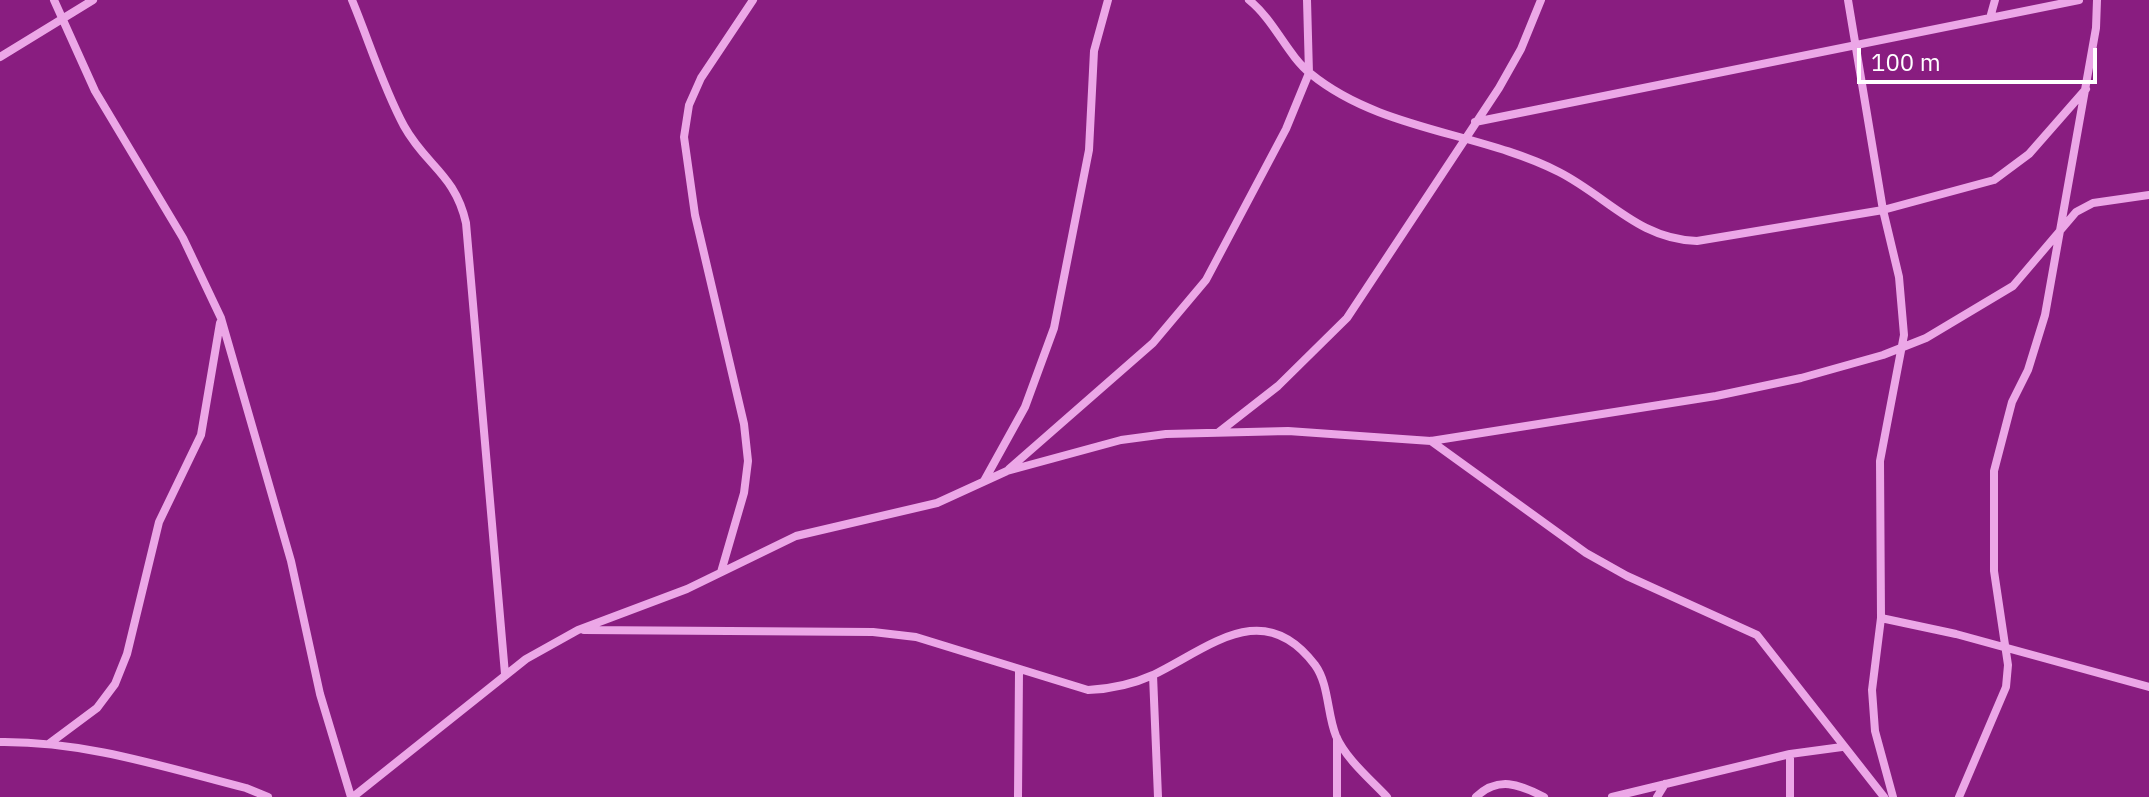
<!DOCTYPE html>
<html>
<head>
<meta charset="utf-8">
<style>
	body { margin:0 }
	#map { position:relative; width:2149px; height:797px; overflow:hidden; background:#891d80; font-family:"IBM Plex Sans",sans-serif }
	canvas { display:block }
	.scale { position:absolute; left:1857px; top:48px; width:240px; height:36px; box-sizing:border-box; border:4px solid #fff; border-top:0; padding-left:10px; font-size:24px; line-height:28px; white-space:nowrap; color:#fff; -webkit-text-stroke:6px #891d80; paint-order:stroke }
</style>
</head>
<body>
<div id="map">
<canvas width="2149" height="797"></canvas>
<div class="scale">100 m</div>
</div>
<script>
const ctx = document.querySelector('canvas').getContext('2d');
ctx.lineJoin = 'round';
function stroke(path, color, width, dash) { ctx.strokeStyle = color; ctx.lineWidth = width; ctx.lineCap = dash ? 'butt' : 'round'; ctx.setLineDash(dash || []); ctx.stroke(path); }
stroke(new Path2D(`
	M54 0 95 91 183 238 221 318 291 561 320 694 351 797
	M352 0C369 41 383 87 404 126 426 166 455 174 466 223L505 674
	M1249 0C1275 21 1287 55 1311 74 1381 131 1481 132 1559 172 1608 197 1638 239 1697 241L1883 210 1994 180 2029 154 2086 89
	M1848 0 1883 210 1899 277 1904 335 1880 461 1881 618 1872 690 1875 731 1893 797
	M1990 18 1995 0
	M0 57 93 0
	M1475 122 2079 0
	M1219 432 1278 386 1347 318 1499 88 1521 49 1541 0
	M1431 441 1586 553 1627 576 1757 635 1884 797
	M1009 469 1153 343 1206 280 1286 129 1309 73 1307 0
	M984 481 1025 407 1054 328 1089 150 1094 51 1108 0
	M721 572 744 493 748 461 744 424 695 215 684 137 689 105 701 78 753 0
	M1881 618 1956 634 2149 687
	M584 630 873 632 916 637 1088 690C1111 689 1131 685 1153 675 1209 648 1263 596 1315 665 1329 684 1327 714 1336 736 1346 759 1370 779 1387 797
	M1153 675 1158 797
	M1337 738V797
	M0 742C85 741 164 767 246 788L268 797
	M50 743 97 708 115 684 127 654 159 522 201 435 220 323
	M1790 754V797
	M353 797 526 659 578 630 687 589 796 536 937 503 1007 471 1121 440 1166 434 1288 431 1431 441 1716 396 1801 378 1883 355 1926 338 2013 286 2076 212 2093 203 2149 195
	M1018 797 1019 671
	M1476 797C1498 776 1519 784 1544 797
	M1612 797 1790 754 1842 747
	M1657 797 1665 784
	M1959 797 2006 687 2008 665 1994 571V471L2012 402 2028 370 2045 315 2096 28 2097 0`), '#eca7e7', 8);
</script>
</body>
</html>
